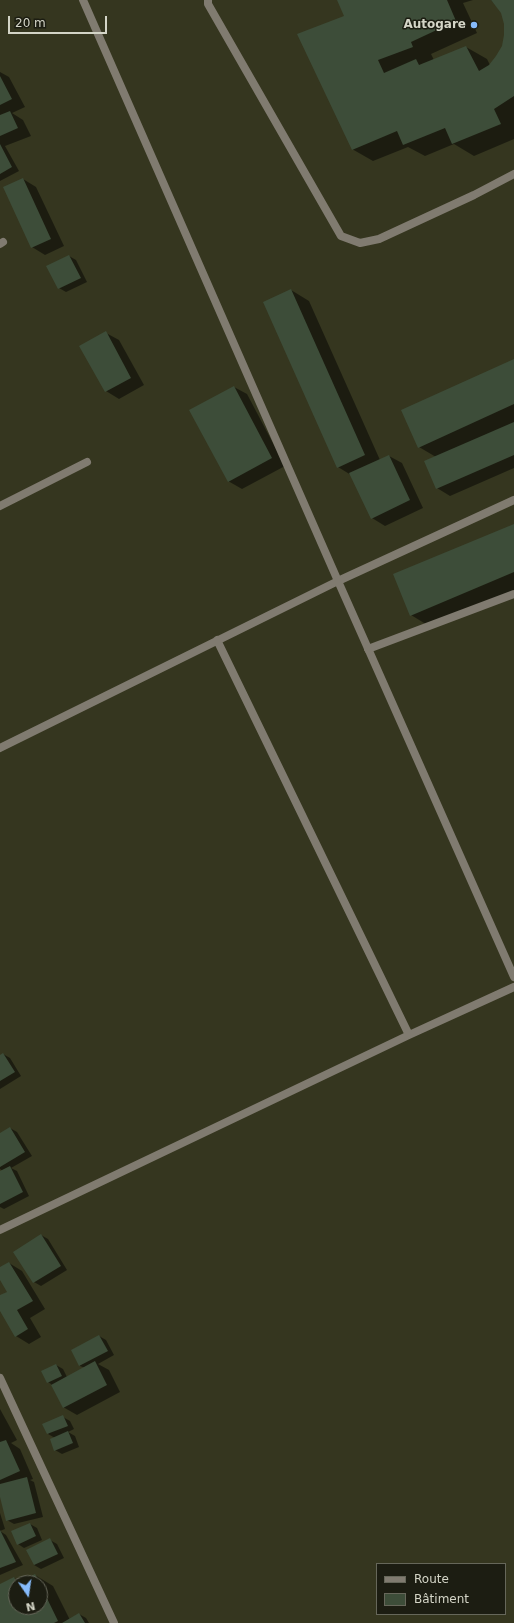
<!DOCTYPE html>
<html>
<head>
<meta charset="utf-8">
<style>
	body { margin:0 }
	#map { position:relative; width:514px; height:1623px; overflow:hidden; background:#35361f; font-family:"DejaVu Sans",sans-serif }
	canvas { display:block }
	.legend { position:absolute; left:376px; top:1563px; width:130px; height:52px; box-sizing:border-box; background:#1c1d12; border:1px solid #66675a; margin:0; padding:5px 7px; list-style:none; font-size:12px; color:#d4d5c7 }
	.legend li { display:flex; align-items:center; gap:8px; height:20px }
	.legend b { width:20px; border:1px solid #66675a }
	.north { position:absolute; left:8px; top:1575px; width:40px; height:40px; box-sizing:border-box; background:#1c1d12; border:1px solid #66675a; border-radius:50%; rotate:167deg; font-size:11px; font-weight:700; line-height:16px; text-align:center; color:#d4d5c7 }
	.north::after { content:''; display:block; margin:auto; width:14px; height:18px; background:#86bbfb; clip-path:polygon(50% 0,100% 100%,50% 72%,0 100%) }
	.scale { position:absolute; left:8px; top:16px; width:99px; height:18px; box-sizing:border-box; border:2px solid #d4d5c7; border-top:0; padding-left:5px; font-size:12px; line-height:14px; white-space:nowrap; color:#d4d5c7; -webkit-text-stroke:3px #1c1d12; paint-order:stroke }
</style>
</head>
<body>
<div id="map">
<canvas width="514" height="1623"></canvas>
<ul class="legend">
<li><b style="height:5px;background:#807b70"></b>Route</li>
<li><b style="height:11px;background:#3d4d39"></b>Bâtiment</li>
</ul>
<div class="north">N</div>
<div class="scale">20 m</div>
</div>
<script>
const ctx = document.querySelector('canvas').getContext('2d');
ctx.lineJoin = 'round';
function paint(path, color) { ctx.fillStyle = color; ctx.fill(path, 'evenodd'); }
function stroke(path, color, width, dash) { ctx.strokeStyle = color; ctx.lineWidth = width; ctx.lineCap = dash ? 'butt' : 'round'; ctx.setLineDash(dash || []); ctx.stroke(path); }
function write(font, color, halo, rows, align = 'center') {
  ctx.font = font + ' "DejaVu Sans",sans-serif'; ctx.lineWidth = 3; ctx.setLineDash([]); ctx.textBaseline = 'middle'; ctx.strokeStyle = halo; ctx.fillStyle = color; for (const [text, x, y, turn = 0] of rows) {
    ctx.save(); ctx.translate(x, y); ctx.rotate((+turn || 0) * Math.PI / 180); ctx.textAlign = isNaN(turn) ? turn : align; if (halo) ctx.strokeText(text, 0, 0); ctx.fillText(text, 0, 0); ctx.restore();
  }
}
paint(new Path2D(`
	M339 0H473L463 3 477 33 431 54 434 60 466 47 487 59 490 65 497 57 503 46 505 35V23L502 13 491 0H514V139L474 156 454 144 425 156 408 147 373 161 352 149 345 16Z
	M0 72 9 77 25 107 12 113 23 120 31 136 5 146 19 171 0 181Z
	M23 179 36 187 64 246 45 255 32 247Z
	M69 256 76 260 87 282 66 292 59 288Z
	M291 290 309 301 380 460 389 456 402 463 423 508 385 526 372 518 351 475 338 467Z
	M106 333 119 340 144 385 119 399 106 391Z
	M514 360V468L450 496 437 488 436 457 419 447Z
	M234 387 247 394 285 466 242 489 228 481Z
	M514 525V590L429 626 411 615Z
	M3 1054 10 1058 21 1076 0 1089V1056Z
	M10 1128 17 1132 32 1156 11 1168 17 1171 29 1196 4 1209 0 1207V1173L3 1171 0 1169V1134Z
	M41 1235 48 1239 67 1270 41 1286 34 1282 15 1252Z
	M9 1263 22 1271 45 1309 30 1318 41 1337 29 1344 16 1336 0 1309V1296L8 1292 0 1278V1268Z
	M99 1336 106 1340 114 1355 98 1364 109 1370 120 1392 77 1415 63 1407 51 1384 48 1382 56 1365 63 1369 67 1377 85 1368 80 1366 72 1350Z
	M0 1409 17 1440 11 1443 20 1449 33 1479 30 1480 34 1482 43 1517 14 1524 7 1520 0 1493Z
	M63 1417 70 1421 74 1429 68 1432 75 1436 79 1447 62 1454 55 1450V1438L48 1434Z
	M0 1513 5 1529 0 1531 6 1535 23 1565 0 1575Z
	M30 1524 37 1528 42 1540 24 1548 18 1544Z
	M50 1540 57 1544 64 1558 41 1569 34 1565Z
	M35 1575 53 1586 70 1620 79 1614 86 1618 89 1623H0V1585L14 1578 21 1582ZM16 1583H40V1607H16Z`), '#0007');
paint(new Path2D(`
	M337 0H447L456 21 411 42 413 47 378 60 384 73 416 59 419 65 466 46 479 71 489 65 496 56 502 46 504 35V24L501 13 491 0H514V96L494 109 501 124 452 144 445 128 403 145 397 131 352 150 297 34 344 16Z
	M0 76 12 99 0 105Z
	M10 111 18 128 0 136V115Z
	M0 144 12 167 0 174Z
	M23 178 51 239 31 248 3 187Z
	M69 255 81 278 58 289 46 266Z
	M291 289 365 455 337 468 263 302Z
	M106 331 131 378 105 392 79 346Z
	M514 359V404L418 448 401 410Z
	M234 386 272 458 228 482 189 410Z
	M514 422V455L436 489 424 461Z
	M389 455 410 500 371 519 349 473Z
	M514 524V572L410 616 393 574Z
	M3 1053 15 1072 0 1081V1055Z
	M10 1127 25 1152 0 1167V1133Z
	M10 1166 23 1192 0 1204V1171Z
	M41 1234 61 1266 33 1283 13 1252Z
	M9 1262 33 1301 17 1310 28 1329 15 1337 0 1311V1295L7 1292 0 1280V1267Z
	M99 1335 108 1351 79 1366 71 1350Z
	M95 1361 107 1385 63 1408 51 1385Z
	M56 1364 62 1376 47 1383 41 1371Z
	M63 1415 68 1426 47 1434 42 1424Z
	M68 1431 73 1443 54 1451 50 1439Z
	M6 1440 20 1471 0 1480V1442Z
	M27 1477 36 1513 6 1521 0 1497V1484Z
	M30 1523 36 1536 17 1545 11 1531Z
	M0 1530 16 1562 0 1568Z
	M50 1538 58 1554 34 1565 26 1550Z
	M35 1574 40 1583H16V1607H40V1584L58 1621 54 1623H0V1584L14 1577 17 1583Z
	M79 1613 85 1623H62Z`), '#3d4d39');
stroke(new Path2D(`
	M208 0V4L341 236 360 243 379 239 474 195 514 174
	M0 244 3 242
	M0 506 87 462
	M368 649 514 594`), '#807b70', 8);
stroke(new Path2D(`
	M83 0 338 581 514 977
	M217 640 409 1035
	M0 748 338 581 514 500
	M0 1230 409 1035 514 987
	M0 1378 114 1623`), '#807b70', 8);
for (const [x, y, r, color] of [
	[474,25,4,"#86bbfb"]
]) { const dot = new Path2D(); dot.arc(x, y, r, 0, 2 * Math.PI); ctx.fillStyle = color; ctx.fill(dot); stroke(dot, '#1c1d12', 1.5); }
write('bold 12px', '#d4d5c7', '#1c1d12', [
	["Autogare",466,25]
], 'right');
</script>
</body>
</html>
